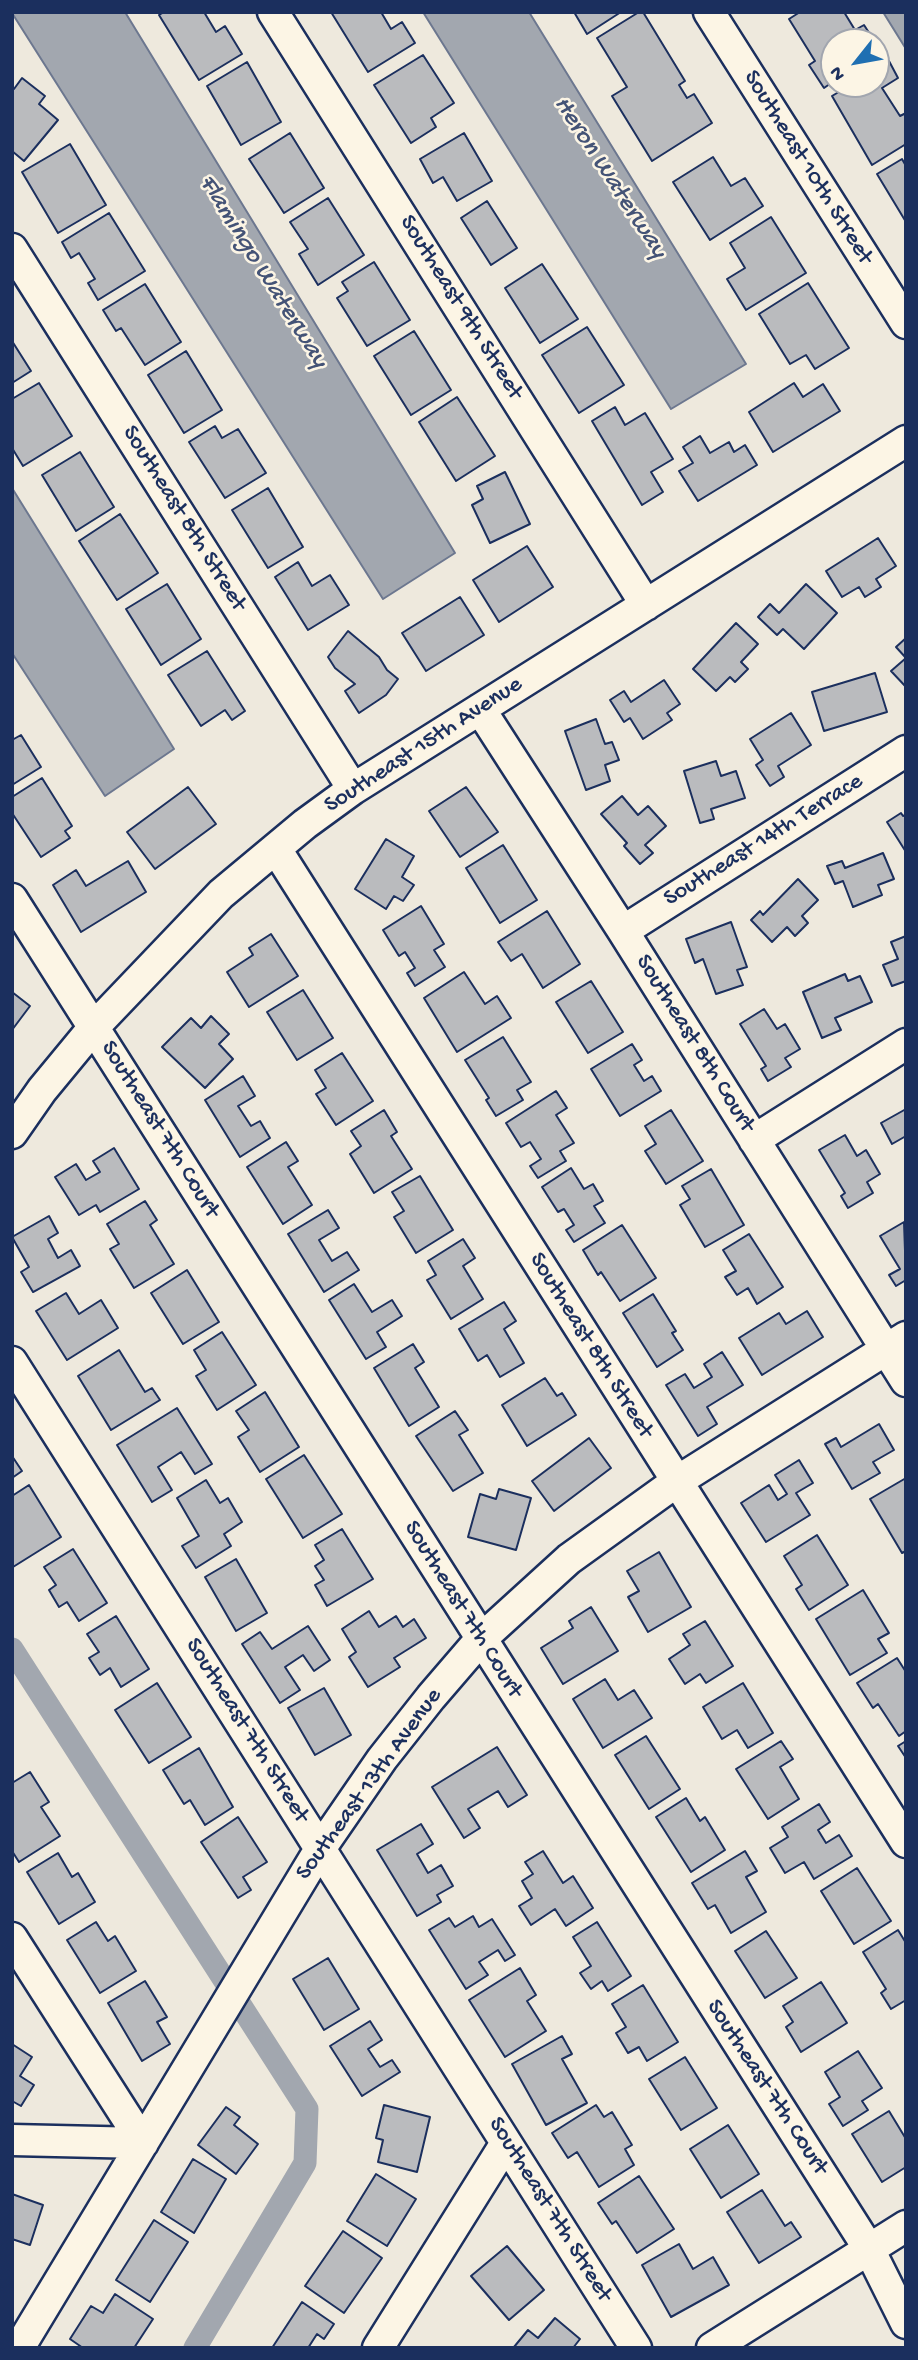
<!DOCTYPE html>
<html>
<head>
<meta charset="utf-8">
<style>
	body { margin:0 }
	#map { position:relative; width:918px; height:2360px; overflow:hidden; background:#eee9dd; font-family:"Gochi Hand",sans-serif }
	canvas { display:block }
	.frame { position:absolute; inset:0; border:14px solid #1b2f5e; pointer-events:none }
	.north { position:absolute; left:820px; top:28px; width:70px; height:70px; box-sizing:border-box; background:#fcf5e5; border:2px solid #a2a6af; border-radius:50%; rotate:239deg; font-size:19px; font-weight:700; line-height:28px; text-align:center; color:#1b2f5e }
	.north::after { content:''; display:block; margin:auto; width:24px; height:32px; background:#1f6fb2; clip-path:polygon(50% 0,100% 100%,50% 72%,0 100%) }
</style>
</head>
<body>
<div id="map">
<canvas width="918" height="2360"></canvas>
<div class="frame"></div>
<div class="north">N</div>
</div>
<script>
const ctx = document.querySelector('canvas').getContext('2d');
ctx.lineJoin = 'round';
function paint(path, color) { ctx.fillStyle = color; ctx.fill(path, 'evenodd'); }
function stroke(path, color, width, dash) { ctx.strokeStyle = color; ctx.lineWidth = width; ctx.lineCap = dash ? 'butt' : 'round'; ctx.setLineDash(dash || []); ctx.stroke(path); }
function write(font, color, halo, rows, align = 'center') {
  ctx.font = font + ' "Gochi Hand",sans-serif'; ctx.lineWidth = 5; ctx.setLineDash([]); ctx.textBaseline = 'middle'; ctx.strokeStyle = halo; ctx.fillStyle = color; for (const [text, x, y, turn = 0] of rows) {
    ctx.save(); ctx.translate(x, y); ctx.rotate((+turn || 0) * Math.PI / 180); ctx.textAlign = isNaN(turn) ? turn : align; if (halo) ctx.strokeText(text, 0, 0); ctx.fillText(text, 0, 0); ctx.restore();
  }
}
const water = new Path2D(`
	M125 12 455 553 383 599 12 13Z
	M423 12H529L746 364 671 409Z
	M883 12H906V49Z
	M12 488 174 749 105 796 12 653Z`);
paint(water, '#a2a7af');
stroke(water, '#6c778f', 2);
stroke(new Path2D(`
	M12 1649 307 2109 305 2163 195 2348`), '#a2a7af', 23);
const building = new Path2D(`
	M164 12H204L216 32 225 26 242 54 199 80 159 15Z
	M331 12H381L391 29 402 22 415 43 368 72Z
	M574 12H621L587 34Z
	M639 12H643L685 81 679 85 687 98 694 94 712 123 652 161 612 96 627 87 597 38Z
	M800 12H844L855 30 864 25 875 42H834V81L824 88 809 65 815 61 789 19Z
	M423 55 454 103 431 118 436 127 411 143 374 85Z
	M889 61 898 78 882 88 900 116 906 113V144L872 165 832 96 852 84H876V69Z
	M247 62 281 122 241 145 207 86Z
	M22 78 45 96 39 104 58 120 24 161 12 151V88L14 89Z
	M290 133 324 188 284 213 249 159Z
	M464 133 492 181 457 201 443 177 433 183 420 159Z
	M70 144 106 205 58 233 22 172Z
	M713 157 731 186 745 178 763 206 710 240 673 182Z
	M902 159 906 166V222L877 174Z
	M328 198 364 255 318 285 299 254 308 249 290 222Z
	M487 201 517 248 491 265 461 218Z
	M109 213 145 271 98 300 88 283 95 279 79 253 71 258 62 242Z
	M771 217 806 273 746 310 727 279 745 268 730 243Z
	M374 262 410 320 367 346 337 298 348 291 342 282Z
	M542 264 578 319 540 343 505 288Z
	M808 283 849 348 815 369 806 355 790 364 759 314Z
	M145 284 181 342 145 365 121 328 116 331 103 310Z
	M587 327 624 385 579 413 542 355Z
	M414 331 451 390 411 415 374 356Z
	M12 341 31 371 12 383Z
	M186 351 222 410 184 433 148 375Z
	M39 383 72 436 23 466 12 448V399Z
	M794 383 803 397 823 384 840 411 773 452 749 412Z
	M457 397 495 456 456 481 419 422Z
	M615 407 625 425 645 413 673 459 651 472 663 492 642 505 592 421Z
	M215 426 222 438 238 429 266 473 225 498 189 442Z
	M700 436 710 453 729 442 734 452 745 445 757 465 698 501 679 471 693 463 683 447Z
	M80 452 114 507 76 531 42 475Z
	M505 472 530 524 490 543 472 505 483 499 477 486Z
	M268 488 303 547 268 568 232 510Z
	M120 514 158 573 117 600 79 541Z
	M878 538 896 566 876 579 881 587 865 597 859 587 842 597 826 571Z
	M527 546 553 587 499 622 473 580Z
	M298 562 312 586 330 575 349 605 308 630 275 577Z
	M167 584 201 639 161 665 126 609Z
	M806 584 837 613 804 649 783 629 777 635 758 617 770 604 779 613Z
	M460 597 484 635 426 671 402 633Z
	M736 623 758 644 741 662 748 669 735 682 730 677 716 691 693 669Z
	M348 631 379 657 387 670 398 679 386 695 359 713 345 691 355 684 335 668 328 657Z
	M906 638V687L891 671 906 658 896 647Z
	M207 651 245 711 232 720 225 710 201 726 168 675Z
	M875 673 887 712 824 731 812 692Z
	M664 680 680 704 667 713 672 720 643 739 630 718 624 722 610 700 624 691 631 702Z
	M791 713 811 745 778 766 784 777 770 786 756 765 763 760 750 739Z
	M596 719 605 744 612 742 619 760 605 765 610 781 586 790 565 731Z
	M21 735 41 767 12 785V740Z
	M716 761 721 776 736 771 745 798 711 809 714 819 700 823 684 771Z
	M42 778 72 826 65 831 70 838 41 857 12 813V797Z
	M188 787 216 824 155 869 127 832Z
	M466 787 498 832 460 857 429 811Z
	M622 796 638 815 648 806 666 826 645 845 653 853 640 864 624 846 627 843 601 814Z
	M901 813 903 816 906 815V852L887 822Z
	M386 839 414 856 402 877 414 885 403 901 394 896 386 909 355 889Z
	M503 845 537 900 500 923 466 868Z
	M883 853 894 879 878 885 882 895 853 907 843 881 835 884 827 866 842 861 845 868Z
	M128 861 146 892 81 932 53 885 76 870 86 886Z
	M798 879 818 900 802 916 808 923 795 936 787 927 772 942 751 920 760 911 763 915Z
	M421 906 444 944 434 950 445 967 415 986 407 973 415 968 405 952 399 956 383 930Z
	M547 911 580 964 543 988 522 954 511 961 498 942Z
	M731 922 747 967 737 970 743 985 716 994 703 959 695 963 686 939Z
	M271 934 298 976 249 1007 227 972 253 955 249 948Z
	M906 936V981L892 986 883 965 898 959 891 942Z
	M464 972 485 1004 497 996 511 1018 457 1052 424 998Z
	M845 974 848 981 860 976 872 1002 835 1018 841 1030 822 1038 803 992Z
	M591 981 623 1032 588 1053 556 1002Z
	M303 990 333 1038 297 1060 267 1012Z
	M12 992 30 1006 12 1030Z
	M764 1009 777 1029 785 1024 800 1049 785 1058 791 1067 768 1081 761 1069 766 1066 740 1024Z
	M211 1016 229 1034 219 1044 233 1059 205 1088 162 1047 191 1018 201 1028Z
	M503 1037 531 1082 517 1090 523 1100 496 1116 486 1100 489 1098 465 1060Z
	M632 1044 642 1060 634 1065 644 1081 652 1076 661 1091 620 1116 591 1069Z
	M342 1053 373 1101 336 1125 316 1094 326 1088 315 1070Z
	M243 1076 255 1096 238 1106 251 1126 260 1121 270 1138 240 1157 205 1100Z
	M556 1091 567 1108 556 1115 574 1143 560 1151 566 1161 538 1178 530 1166 541 1159 530 1142 521 1147 506 1123Z
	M906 1109V1136L892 1144 881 1123Z
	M384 1110 397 1132 391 1136 412 1169 374 1193 350 1154 361 1146 351 1131Z
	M671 1110 703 1161 666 1184 645 1151 656 1144 645 1126Z
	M845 1135 857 1156 866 1150 880 1174 867 1182 873 1193 848 1208 841 1196 845 1193 819 1150Z
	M286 1142 298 1161 288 1167 312 1205 283 1224 247 1167Z
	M114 1148 139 1189 100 1212 96 1205 79 1215 55 1177 76 1164 86 1180 100 1172 93 1161Z
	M571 1168 584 1189 593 1184 603 1201 594 1206 605 1223 574 1242 566 1230 574 1225 564 1209 558 1212 542 1187Z
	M711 1169 744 1225 705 1247 680 1205 690 1199 682 1186Z
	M420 1176 453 1230 416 1253 394 1217 404 1211 392 1192Z
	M145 1201 157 1220 150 1225 174 1264 134 1288 110 1249 119 1244 107 1224Z
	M328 1210 339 1228 319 1240 332 1261 347 1252 359 1270 324 1292 288 1234Z
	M49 1216 58 1233 48 1239 58 1258 71 1250 80 1266 33 1292 21 1272 29 1267 12 1237Z
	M904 1222 906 1280 896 1286 889 1275 900 1269 880 1236Z
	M622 1225 656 1278 620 1301 601 1272 598 1275 583 1250Z
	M749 1234 783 1287 757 1304 748 1288 737 1295 725 1277 736 1271 723 1250Z
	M463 1239 475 1258 463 1266 483 1299 451 1319 427 1280 436 1275 428 1261Z
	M187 1270 219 1322 183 1344 151 1293Z
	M354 1284 372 1312 392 1300 402 1316 377 1332 386 1347 366 1359 329 1300Z
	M66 1293 79 1314 101 1300 118 1328 67 1360 36 1311Z
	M653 1294 676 1331 672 1333 683 1350 657 1367 623 1313Z
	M504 1302 516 1321 504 1329 524 1363 500 1377 487 1355 478 1361 459 1329Z
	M807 1311 823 1337 762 1375 739 1338 779 1313 786 1324Z
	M222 1332 256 1385 217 1410 196 1376 206 1370 194 1350Z
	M413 1344 424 1362 415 1368 439 1407 409 1426 374 1368Z
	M119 1350 145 1392 152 1388 160 1400 111 1430 78 1376Z
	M722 1352 743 1385 707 1407 717 1424 698 1436 666 1385 685 1374 694 1388 712 1377 704 1364Z
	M545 1378 557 1396 562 1393 576 1415 527 1446 502 1405Z
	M265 1392 299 1447 260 1472 238 1437 249 1430 236 1411Z
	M177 1408 212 1464 195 1474 181 1452 158 1467 172 1490 152 1502 117 1445Z
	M455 1411 468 1430 459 1435 483 1473 453 1491 416 1436Z
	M879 1424 894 1450 873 1462 880 1473 852 1489 825 1444 836 1438 841 1447Z
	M589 1438 611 1468 554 1511 532 1481Z
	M304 1455 342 1514 303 1538 266 1479Z
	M12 1456 22 1471 12 1478Z
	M799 1460 813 1483 796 1493 810 1515 766 1542 741 1503 769 1485 778 1500 787 1494 775 1475Z
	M906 1478V1551L902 1553 870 1499Z
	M206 1480 220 1503 228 1498 242 1522 224 1534 231 1546 196 1568 182 1546 199 1536 177 1498Z
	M29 1485 61 1537 13 1567 12 1496Z
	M499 1489 531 1498 516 1550 468 1537 480 1494 496 1499Z
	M342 1529 373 1579 327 1606 315 1585 324 1580 315 1566 324 1560 315 1545Z
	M817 1535 848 1585 809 1610 796 1589 802 1585 784 1556Z
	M73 1549 107 1603 79 1621 67 1602 59 1607 49 1590 56 1585 44 1567Z
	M659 1552 691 1607 648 1632 628 1597 639 1591 627 1571Z
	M236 1559 267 1613 236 1631 205 1577Z
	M863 1590 889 1633 878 1639 887 1653 850 1675 816 1619Z
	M591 1607 618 1651 563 1684 541 1648 573 1628 569 1621Z
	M369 1611 379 1627 396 1616 403 1627 414 1619 426 1638 394 1658 400 1667 368 1687 349 1657 356 1652 342 1629Z
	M116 1616 149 1669 121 1687 110 1668 100 1675 89 1658 99 1652 87 1634Z
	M705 1621 733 1666 706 1683 700 1674 685 1684 669 1659 690 1645 683 1634Z
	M308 1626 330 1660 314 1671 303 1655 285 1667 300 1690 280 1703 242 1644 260 1632 272 1649Z
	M897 1658 906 1672V1731L899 1736 878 1704 873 1708 857 1683Z
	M605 1679 618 1700 634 1690 652 1718 603 1748 573 1699Z
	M157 1683 191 1737 149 1763 115 1710Z
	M743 1683 773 1733 748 1748 737 1730 722 1739 703 1707Z
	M324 1688 351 1735 315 1755 288 1708Z
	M646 1736 680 1789 649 1809 615 1755Z
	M781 1741 793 1759 780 1767 799 1799 768 1819 736 1769Z
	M906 1741V1758L898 1746Z
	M497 1747 527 1795 508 1807 498 1791 468 1809 480 1828 464 1838 432 1787Z
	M199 1748 233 1807 205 1825 190 1800 184 1804 163 1770Z
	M30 1772 49 1802 41 1807 60 1836 19 1862 12 1851V1783Z
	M686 1798 700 1821 705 1817 725 1850 691 1872 656 1817Z
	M819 1804 830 1822 818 1830 826 1843 839 1835 852 1856 814 1879 804 1862 785 1873 770 1848 788 1837 782 1827Z
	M238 1817 267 1862 243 1877 251 1890 238 1898 201 1842Z
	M421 1824 433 1844 417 1854 428 1873 441 1865 453 1886 437 1895 441 1902 417 1916 377 1850Z
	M543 1851 563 1883 573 1876 593 1908 566 1926 555 1909 531 1925 519 1906 532 1898 522 1881 533 1874 525 1862Z
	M745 1851 757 1871 746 1877 766 1912 731 1933 715 1905 708 1909 692 1883Z
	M58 1853 72 1877 78 1873 95 1902 59 1924 27 1872Z
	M857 1868 891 1921 854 1944 821 1891Z
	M473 1916 479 1927 492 1919 515 1955 505 1961 498 1950 479 1962 488 1975 466 1989 429 1930 449 1918 455 1927Z
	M96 1922 108 1941 115 1936 136 1971 100 1993 67 1940Z
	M597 1922 631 1976 608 1991 602 1981 591 1989 580 1973 591 1966 573 1937Z
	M898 1930 906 1943V2000L891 2009 881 1993 886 1989 863 1952Z
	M766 1931 797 1978 765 1998 735 1951Z
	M328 1958 359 2009 324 2030 293 1979Z
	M520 1968 536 1995 527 2001 546 2031 505 2057 469 2000Z
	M145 1981 167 2017 157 2022 170 2044 142 2061 108 2003Z
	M821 1982 847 2023 801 2052 786 2027 793 2022 783 2006Z
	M643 1985 678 2042 647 2061 639 2047 628 2053 616 2033 626 2027 612 2004Z
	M370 2021 382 2040 368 2049 380 2067 392 2060 400 2072 362 2096 330 2046Z
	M562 2036 572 2054 562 2059 587 2103 546 2125 512 2064Z
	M12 2044 32 2057 20 2076 34 2085 21 2106 12 2101Z
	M858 2051 882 2088 862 2101 868 2110 843 2126 829 2104 840 2097 825 2072Z
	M685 2057 717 2108 681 2130 649 2079Z
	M384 2105 430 2117 417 2172 378 2162 383 2140 376 2138Z
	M596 2105 604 2117 612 2112 632 2145 625 2149 634 2165 599 2187 577 2152 568 2158 552 2133Z
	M226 2107 240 2117 234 2125 258 2144 236 2174 198 2145Z
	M889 2111 906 2139V2167L882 2182 852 2134Z
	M728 2125 759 2174 721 2198 690 2149Z
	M193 2159 226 2179 194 2233 161 2212Z
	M376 2174 416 2199 387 2246 347 2221Z
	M639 2176 674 2229 637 2253 616 2221 612 2224 598 2203Z
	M762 2190 785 2226 791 2222 801 2237 759 2263 727 2212Z
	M12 2194 43 2205 30 2245 12 2239Z
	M154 2220 188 2242 150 2302 116 2280Z
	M343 2231 382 2258 344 2313 305 2286Z
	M679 2244 693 2269 713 2257 729 2285 671 2317 642 2265Z
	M507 2246 544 2290 509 2320 471 2276Z
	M115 2294 153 2319 134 2348H83L70 2339 91 2306 103 2313Z
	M302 2302 334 2324 324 2339 317 2334 308 2348H272Z
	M555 2318 580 2339 573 2348 514 2347 528 2330 538 2338Z`);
paint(building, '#babbbe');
stroke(building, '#1b2f5e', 2);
const minor = new Path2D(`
	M273 12 646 605
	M709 12 906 323
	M12 249 353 789
	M480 709 623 931 906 1381
	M276 849 906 1842
	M12 899 869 2249 906 2323
	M623 931 906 751
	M12 1133 42 1090 94 1027 221 894 305 824 353 789 906 441
	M754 1140 906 1044
	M12 1362 636 2348
	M12 1938 143 2143
	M12 2140 143 2143
	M19 2348 320 1849 382 1759 431 1697 480 1640 569 1559 676 1482 906 1337
	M378 2348 506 2143
	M712 2348 906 2226`);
stroke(minor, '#1b2f5e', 35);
stroke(minor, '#fcf5e5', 30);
write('24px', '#1b2f5e', '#fcf5e5', [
	["Southeast 10th Street",807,168,58],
	["Southeast 9th Street",460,308,58],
	["Southeast 8th Street",183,519,58],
	["Southeast 15th Avenue",424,746,-33],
	["Southeast 14th Terrace",764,841,-32],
	["Southeast 8th Court",694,1044,58],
	["Southeast 7th Court",159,1130,58],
	["Southeast 8th Street",590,1346,58],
	["Southeast 7th Court",462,1610,58],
	["Southeast 7th Street",246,1731,58],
	["Southeast 13th Avenue",370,1785,-54],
	["Southeast 7th Court",766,2088,57],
	["Southeast 7th Street",549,2210,58]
]);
write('italic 26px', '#445376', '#fcf5e5', [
	["Heron Waterway",609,178,57],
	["Flamingo Waterway",262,272,58]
]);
</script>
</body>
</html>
